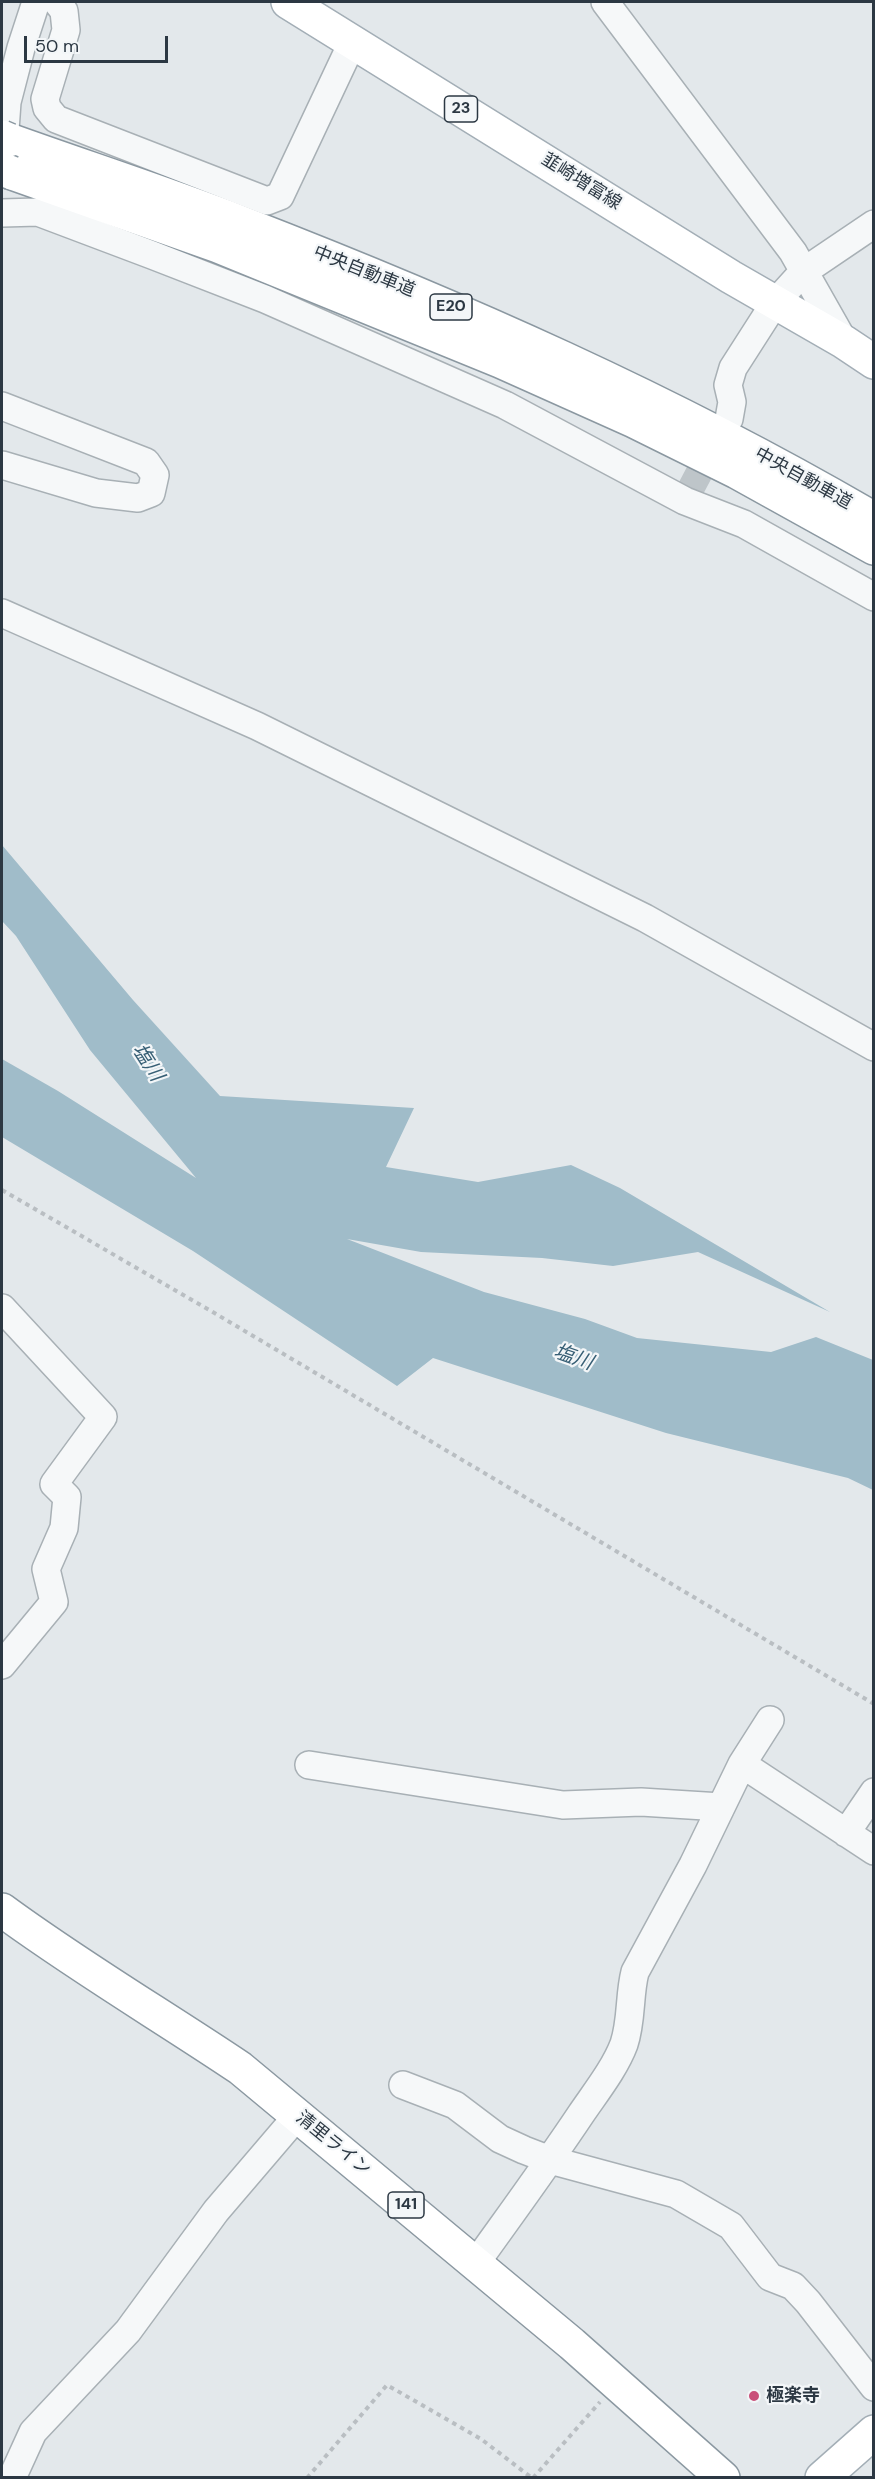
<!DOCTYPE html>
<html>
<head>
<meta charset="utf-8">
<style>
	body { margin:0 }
	#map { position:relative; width:875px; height:2479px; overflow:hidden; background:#e3e8eb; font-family:"DM Sans",sans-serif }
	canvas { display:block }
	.frame { position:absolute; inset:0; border:3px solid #2c3843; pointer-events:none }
	.scale { position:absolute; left:24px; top:36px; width:144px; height:27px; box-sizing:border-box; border:3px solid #2c3843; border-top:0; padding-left:8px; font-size:18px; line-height:21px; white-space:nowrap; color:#2c3843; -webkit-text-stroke:4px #f3f6f8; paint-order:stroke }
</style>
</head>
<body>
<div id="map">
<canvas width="875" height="2479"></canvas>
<div class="frame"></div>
<div class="scale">50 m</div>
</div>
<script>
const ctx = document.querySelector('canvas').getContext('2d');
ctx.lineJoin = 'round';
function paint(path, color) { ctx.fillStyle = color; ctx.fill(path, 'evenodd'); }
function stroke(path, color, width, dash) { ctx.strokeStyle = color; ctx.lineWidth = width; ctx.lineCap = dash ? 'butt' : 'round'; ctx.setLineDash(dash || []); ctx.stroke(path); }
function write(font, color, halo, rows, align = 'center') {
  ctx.font = font + ' "DM Sans","Noto Sans JP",sans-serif'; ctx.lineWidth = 4.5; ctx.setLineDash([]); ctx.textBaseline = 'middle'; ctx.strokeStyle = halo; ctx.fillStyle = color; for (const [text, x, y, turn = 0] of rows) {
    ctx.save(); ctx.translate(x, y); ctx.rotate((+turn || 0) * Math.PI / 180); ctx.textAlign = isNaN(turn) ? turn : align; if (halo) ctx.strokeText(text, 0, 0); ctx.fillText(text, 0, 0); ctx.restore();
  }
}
paint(new Path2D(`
	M2 845 133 1000 220 1096 414 1108 386 1167 478 1182 571 1165 620 1188 830 1312 698 1252 613 1266 542 1258 421 1252 347 1239 484 1292 585 1319 637 1338 771 1352 816 1337 873 1360V1490L848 1478 666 1433 433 1358 397 1386 193 1251 2 1137V1059L58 1091 196 1178 90 1050 16 936 2 921Z`), '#a0bcc9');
stroke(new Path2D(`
	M689 492 716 441`), '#bec5c9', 27, [27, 14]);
const minor = new Path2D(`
	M57 2 64 11 66 30 45 99 47 108 56 119 267 201 280 196 353 41
	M605 2 793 252 844 342
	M3 158 7 102 21 48 36 2
	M2 213 38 212 152 255 265 299 505 405 685 501 744 524 874 597
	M2 406 146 462 155 475 151 493 138 498 96 493 2 465
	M729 419 732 402 728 385 733 368 774 304 803 272 874 224
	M2 613 257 726 645 918 874 1047
	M2 1308 103 1417 54 1484 67 1497 64 1528 46 1569 54 1602 2 1665
	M742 1764 874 1851
	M309 1765 563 1805 641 1802 721 1807
	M846 1833 874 1792
	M403 2085 455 2105 500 2139 524 2150 550 2160 676 2194 731 2226 770 2277 793 2286 808 2302 874 2387
	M476 2263C511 2214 547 2165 581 2114 596 2092 615 2068 624 2044 632 2020 629 1995 635 1972L693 1865 742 1764 770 1720
	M12 2478 33 2432 128 2331 216 2211 298 2115`);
const major = new Path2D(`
	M288 2 731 277 844 342 874 362
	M822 2478 874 2432`);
const highway = new Path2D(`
	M9 140C87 168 165 193 242 223 459 307 672 401 874 519
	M12 173 218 246 500 361 634 421 737 472 874 548
	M2 1910C78 1966 161 2015 240 2068L572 2344 723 2478`);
stroke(minor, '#a8b0b5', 30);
stroke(major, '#a3aeb6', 36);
stroke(highway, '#8b98a1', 36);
stroke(new Path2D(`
	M2 1190 211 1311 874 1704
	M307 2478 387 2385 481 2439 532 2478
	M533 2478 600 2402`), '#b9bec2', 4, [4.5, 4.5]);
stroke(minor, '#f6f8f9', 27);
stroke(major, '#fff', 33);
stroke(highway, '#fff', 33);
const highwayBridge = new Path2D(`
	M2 137 9 140
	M2 169 12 173`);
stroke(highwayBridge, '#8b98a1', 36, []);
stroke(highwayBridge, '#fff', 33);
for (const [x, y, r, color] of [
	[754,2396,6,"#c94f79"]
]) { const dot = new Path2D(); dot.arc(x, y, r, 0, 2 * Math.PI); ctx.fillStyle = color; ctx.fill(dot); stroke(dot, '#f3f6f8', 2); }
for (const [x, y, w] of [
	[461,109,33],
	[451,307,42],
	[406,2205,36]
]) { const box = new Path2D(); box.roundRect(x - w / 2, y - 13, w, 26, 4.5); ctx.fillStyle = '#f3f6f8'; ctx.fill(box); stroke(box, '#2c3843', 1.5); }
write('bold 16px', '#2c3843', null, [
	["23",461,109],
	["E20",451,307],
	["141",406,2205]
]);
write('18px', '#2c3843', '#f3f6f8', [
	["韮崎増富線",581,182,32],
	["中央自動車道",364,272,22],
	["中央自動車道",803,479,29],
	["清里ライン",333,2144,39]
]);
write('bold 18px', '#2c3843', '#f3f6f8', [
	["極楽寺",766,2396]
], 'left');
write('italic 20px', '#375f75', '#f3f6f8', [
	["塩川",147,1063,57],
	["塩川",573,1358,19]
]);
</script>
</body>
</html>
